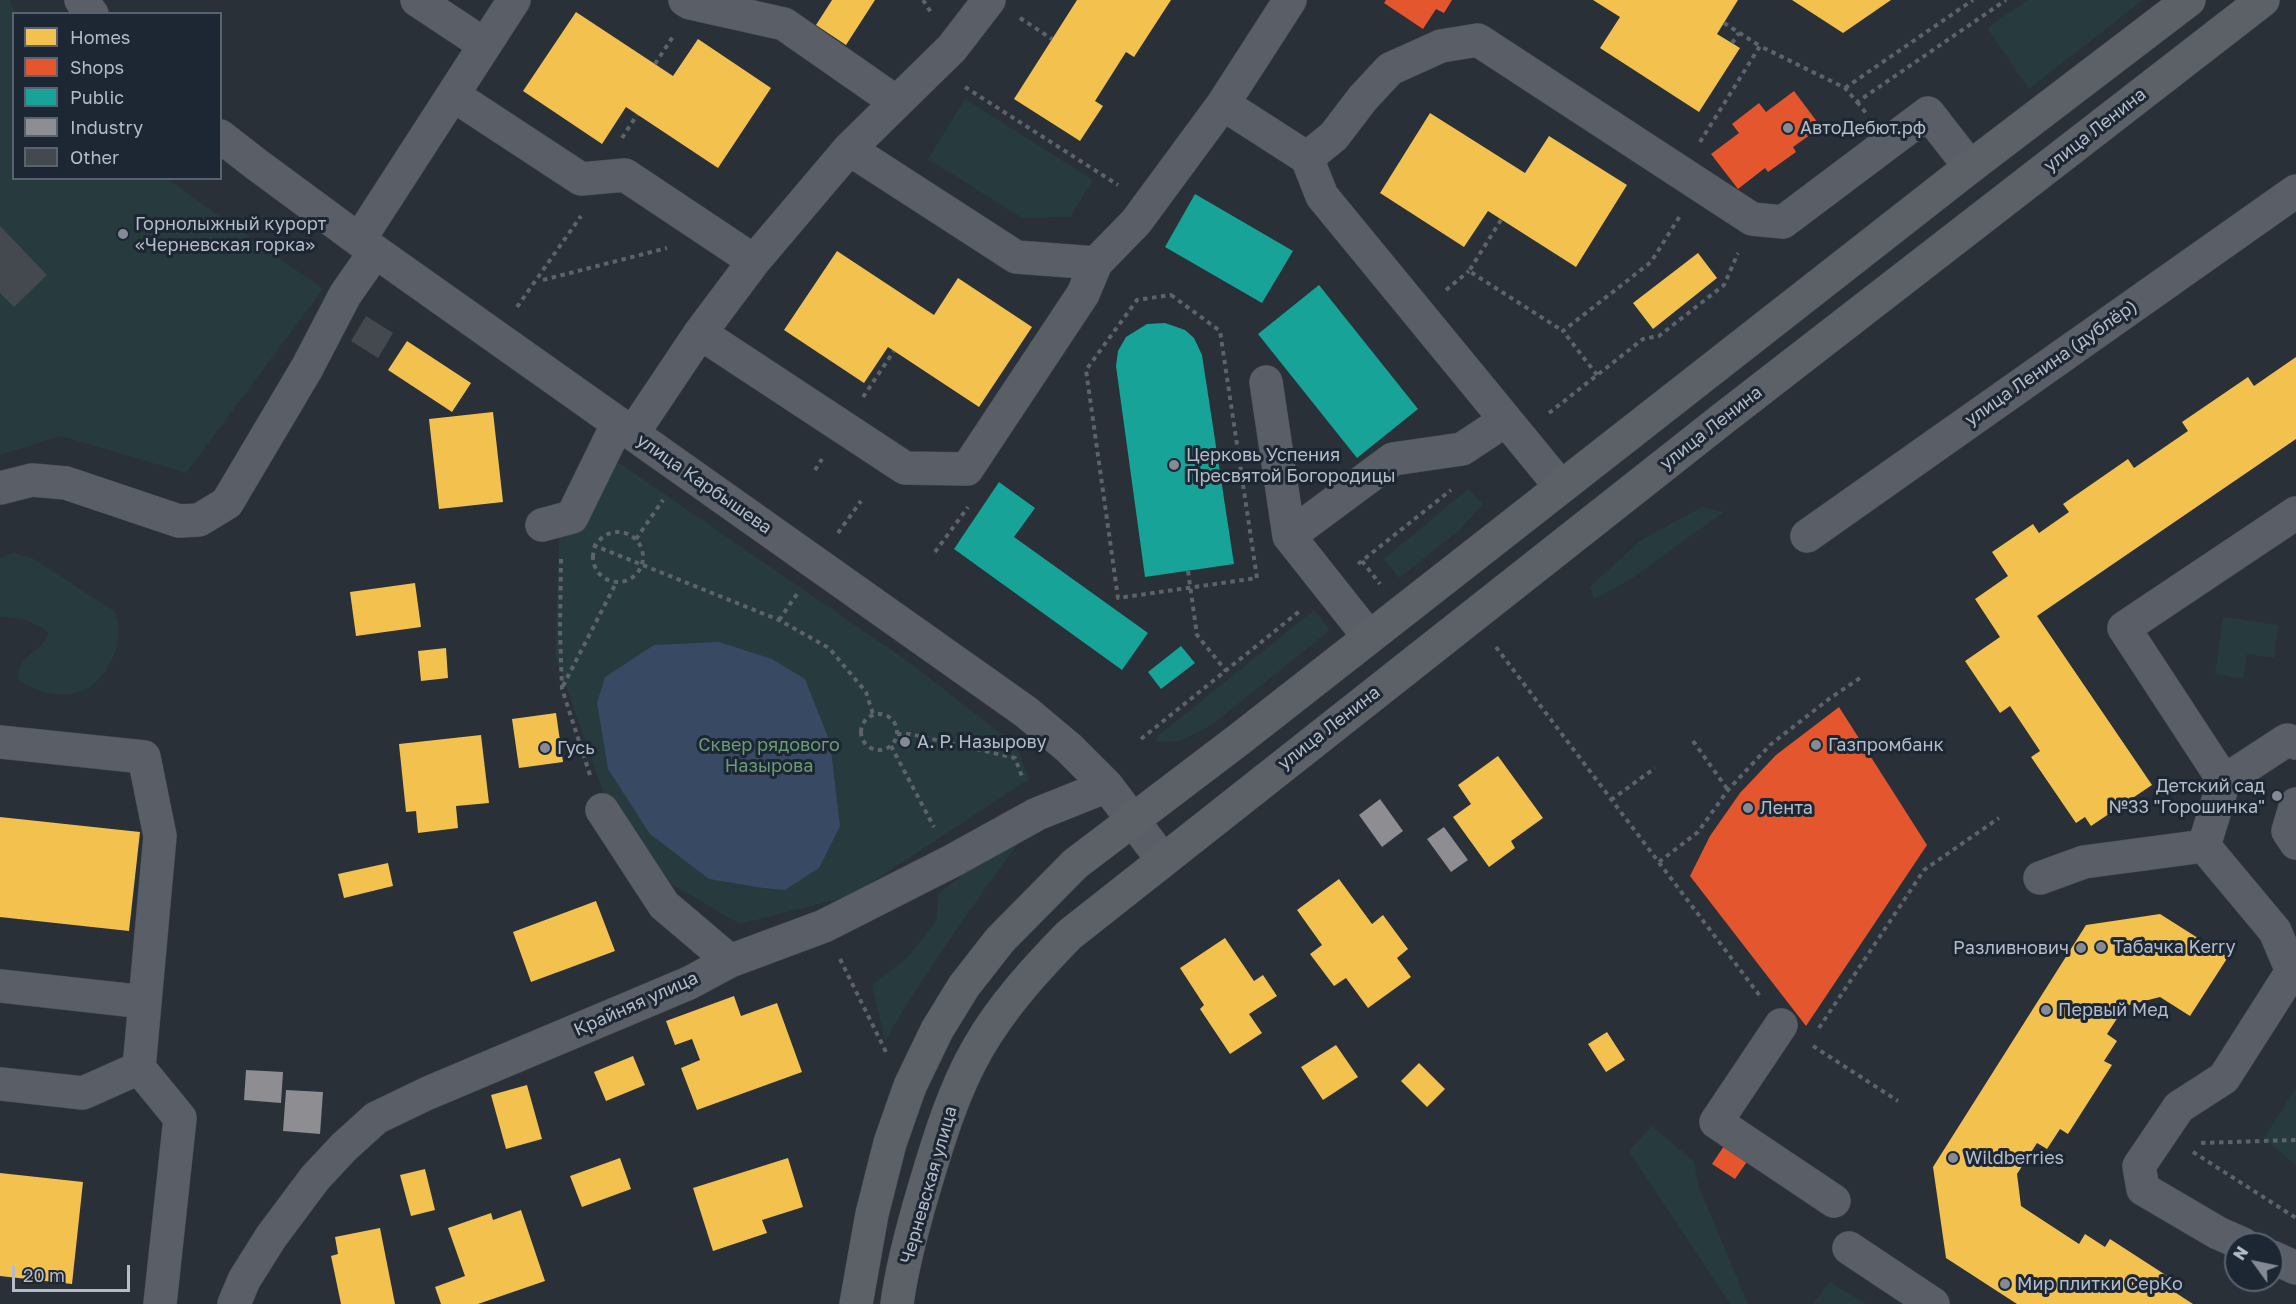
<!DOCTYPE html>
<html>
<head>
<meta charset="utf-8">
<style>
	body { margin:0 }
	#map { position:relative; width:2296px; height:1304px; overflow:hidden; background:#2a3038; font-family:"Golos Text",sans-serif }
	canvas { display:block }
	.legend { position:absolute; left:12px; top:12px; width:210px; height:168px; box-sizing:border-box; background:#1d2633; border:2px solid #59626f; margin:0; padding:8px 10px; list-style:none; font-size:18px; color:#b4bcc9 }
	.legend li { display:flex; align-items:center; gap:12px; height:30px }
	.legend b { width:30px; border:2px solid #59626f }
	.north { position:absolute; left:2224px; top:1232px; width:60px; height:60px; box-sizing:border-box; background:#1d2633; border:2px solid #59626f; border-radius:50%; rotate:303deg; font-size:16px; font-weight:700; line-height:24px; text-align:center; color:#b4bcc9 }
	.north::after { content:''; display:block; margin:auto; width:21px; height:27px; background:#848b96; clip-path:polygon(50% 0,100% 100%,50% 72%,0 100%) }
	.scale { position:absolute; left:12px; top:1265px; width:118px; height:27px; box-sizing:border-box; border:3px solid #b4bcc9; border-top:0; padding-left:8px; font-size:18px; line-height:21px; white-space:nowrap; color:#b4bcc9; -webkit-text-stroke:4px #1d2633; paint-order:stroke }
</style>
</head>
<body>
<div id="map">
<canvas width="2296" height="1304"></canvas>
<ul class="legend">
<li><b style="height:16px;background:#f2c14e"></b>Homes</li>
<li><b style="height:16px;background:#e4572e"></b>Shops</li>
<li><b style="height:16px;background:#17a398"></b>Public</li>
<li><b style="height:16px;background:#8d8d92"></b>Industry</li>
<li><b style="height:16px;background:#444950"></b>Other</li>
</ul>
<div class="north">N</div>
<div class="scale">20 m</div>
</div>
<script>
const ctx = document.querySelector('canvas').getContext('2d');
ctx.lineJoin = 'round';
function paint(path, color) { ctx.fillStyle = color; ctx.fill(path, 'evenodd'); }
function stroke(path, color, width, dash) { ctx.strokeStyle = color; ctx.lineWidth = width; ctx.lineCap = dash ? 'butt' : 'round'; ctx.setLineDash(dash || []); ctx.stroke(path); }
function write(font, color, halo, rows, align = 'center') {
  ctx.font = font + ' "Golos Text",sans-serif'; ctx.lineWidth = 6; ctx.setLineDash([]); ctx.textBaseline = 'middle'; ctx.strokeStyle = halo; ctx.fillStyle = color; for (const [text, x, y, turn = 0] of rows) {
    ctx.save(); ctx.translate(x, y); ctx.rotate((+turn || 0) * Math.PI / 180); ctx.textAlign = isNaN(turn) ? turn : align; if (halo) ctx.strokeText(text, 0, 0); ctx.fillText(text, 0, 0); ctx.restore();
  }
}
paint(new Path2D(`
	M0 0H9L17 13 14 14V178L167 179 323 289 186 473 61 436 0 455Z
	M2028 0H2143L2029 89 1987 28Z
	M965 99 1093 180 1070 217 1022 218 928 159Z
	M596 447 907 661 1016 745 1029 779 851 896 740 924 671 884 608 806 555 655 560 516Z
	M1468 489 1483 504 1459 530 1399 578 1384 559Z
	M1702 507 1724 512 1628 581 1594 599 1590 587 1641 540Z
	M14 553 32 558 114 611C120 623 120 639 115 652 99 699 56 706 18 679 18 654 40 654 49 633 35 621 18 617 0 617V558Z
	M1314 610 1330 630 1213 724 1181 741 1156 742 1159 735Z
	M2223 617 2278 625 2274 658 2247 654 2243 679 2215 674Z
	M1019 831 1022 838C974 904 926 970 885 1041L872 985 906 959 936 922 938 894Z
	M2296 1088V1166L2264 1138Z
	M1651 1126 1694 1161 1698 1185 1748 1304H1730L1629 1151Z
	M1830 1282 1866 1304H1813Z`), '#273a3e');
paint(new Path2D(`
	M719 642 772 659 805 679 830 742 840 826 819 868 785 890 763 888 709 879 650 834 608 769 597 703 605 677 654 645Z`), '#384963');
paint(new Path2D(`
	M832 0H875L846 45 816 25Z
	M1077 0H1171L1134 57 1126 52 1095 101 1103 106 1080 141 1014 99Z
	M1593 0H1738L1717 34 1740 48 1699 112 1600 48 1620 17Z
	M1792 0H1891L1843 33Z
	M576 12 673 76 698 39 771 88 718 168 626 107 602 144 523 91Z
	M1430 113 1525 173 1549 136 1627 185 1576 267 1488 211 1464 247 1380 193Z
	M837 251 934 315 958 278 1032 327 979 407 888 347 864 383 784 330Z
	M1698 253 1717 278 1653 329 1633 303Z
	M407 341 471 383 452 412 388 370Z
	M2296 357V439L2037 616 2152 785 2091 826 2085 817 2076 823 2031 757 2040 751 2010 706 2000 713 1965 661 2000 637 1975 599 2008 576 1992 552 2033 524 2039 533 2069 512 2063 504 2128 459 2134 468 2188 431 2182 422 2248 377 2254 386Z
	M493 412 503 502 439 509 429 419Z
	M415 583 421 627 356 636 350 592Z
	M446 648 448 678 421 681 418 651Z
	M556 713 563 762 519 768 512 719Z
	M481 735 489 803 456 806 458 828 418 833 416 811 406 812 399 744Z
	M1498 756 1543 818 1511 841 1515 848 1489 867 1453 817 1471 804 1458 785Z
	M0 817 140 832 129 931 0 917Z
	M388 863 393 886 344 898 338 874Z
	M1339 879 1372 924 1383 915 1408 949 1397 958 1411 977 1368 1008 1346 978 1334 986 1310 954 1322 945 1297 910Z
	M596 901 615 951 531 982 513 932Z
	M2160 914 2228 957 2190 1016 2160 997 2125 1006 2107 1034 2117 1041 2104 1061 2112 1065 2089 1101 2068 1134 2060 1129 2047 1149 2037 1143 2017 1174 2021 1206 2079 1244 2085 1234 2105 1247 2110 1239 2178 1283 2173 1291 2193 1304H2017L1946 1258 1933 1167 2086 925Z
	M1225 938 1254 981 1263 975 1277 996 1249 1014 1262 1033 1230 1054 1200 1009 1204 1005 1180 968Z
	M734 996 741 1016 777 1003 802 1072 697 1110 681 1068 700 1060 692 1039 675 1045 666 1021Z
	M1607 1032 1625 1060 1606 1072 1588 1044Z
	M1336 1045 1358 1077 1323 1100 1301 1067Z
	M633 1056 645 1085 606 1101 594 1072Z
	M1419 1063 1445 1089 1427 1107 1401 1081Z
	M527 1085 542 1139 506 1149 491 1095Z
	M620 1158 631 1189 582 1207 570 1176Z
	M788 1158 803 1207 762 1220 767 1233 713 1251 693 1188Z
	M425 1169 435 1210 411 1216 400 1175Z
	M0 1173 83 1182 72 1284 0 1276Z
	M521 1210 545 1281 478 1304H441L435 1287 465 1276 448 1228 491 1213 493 1220Z
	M380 1228 395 1304H341L331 1256 338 1254 335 1237Z`), '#f2c14e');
paint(new Path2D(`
	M1386 0H1452L1444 13 1436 9 1423 29 1384 3Z
	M1794 91 1821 127 1793 147 1796 152 1768 172 1765 168 1738 189 1711 154 1739 133 1732 124 1759 103 1766 112Z
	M1839 707 1927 845 1806 1026 1690 876 1710 836 1740 793 1776 755Z
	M1730 1137 1753 1153 1735 1179 1712 1164Z`), '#e4572e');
paint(new Path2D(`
	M1195 194 1293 251 1262 303 1165 247Z
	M1319 285 1418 409 1357 458 1258 334Z
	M1165 323 1185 330 1194 338 1202 355 1234 564 1145 577 1116 366 1118 351 1126 337 1147 324Z
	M999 482 1035 508 1014 537 1148 633 1122 670 954 549Z
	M1181 646 1195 663 1161 689 1148 672Z`), '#17a398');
paint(new Path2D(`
	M1380 799 1403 831 1382 847 1359 815Z
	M1444 827 1468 860 1451 872 1427 839Z
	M246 1070 283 1072 281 1103 244 1100Z
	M286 1090 323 1092 320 1134 283 1131Z`), '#8d8d92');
paint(new Path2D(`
	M0 226 47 275 14 307 0 293Z
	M366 316 393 333 378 358 351 341Z`), '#444950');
const minor = new Path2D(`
	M81 0 92 14
	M417 0 485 45
	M685 0 690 3 784 24 896 102
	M453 95 581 179 625 175 754 261
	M1223 104 1290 0
	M220 136 256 164 359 240 1026 712 1069 748 1107 786 1162 859
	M849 149 1016 257 1096 263 1136 222 1223 104 1307 158 1334 136 1363 98 1390 69 1441 46 1478 40 1752 219 1783 222 1928 113 1970 167
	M1307 158 1322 196 1561 487
	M359 240 514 0
	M700 333 905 468 967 469 1083 294 1096 263
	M1266 382 1289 536
	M633 433 700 333 754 261 849 149 952 48 989 0
	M0 488 32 480 66 483 179 521 199 520 227 503 307 368 345 295 375 252
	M542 525 572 517 618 423
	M1807 536 2296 191
	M1369 637 1289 536 1393 459 1462 449 1506 420
	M0 742 144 757 160 836 139 1068 180 1118 160 1304
	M2224 781 2287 740 2296 743
	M2296 804 2288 831 2296 843
	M602 810 664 905 730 961
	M2040 878 2084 862 2204 846
	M0 986 145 1002
	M1781 1025 1716 1122 1834 1201
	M0 1084 83 1093 139 1068
	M2243 1244 2218 1233 2143 1189 2139 1166 2179 1107 2224 1078 2292 971 2275 931 2204 846 2224 781 2124 628 2296 513
	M1849 1248 1933 1304
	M2272 1257 2296 1268
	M234 1304 244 1280 271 1237 315 1178 344 1147 376 1118 428 1093 689 983 730 961 824 926 952 861 1037 814 1107 786`);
const major = new Path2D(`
	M856 1304 872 1214 890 1143 910 1086 937 1030 964 986 1000 940 1075 864 1237 741 1970 167 2189 0
	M897 1304C902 1265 913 1226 924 1189 938 1142 953 1091 978 1048 1002 1006 1035 970 1069 935L1725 417 2263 0`);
stroke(minor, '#484c53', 34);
stroke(major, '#484c55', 34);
stroke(new Path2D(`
	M923 0 932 14
	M1020 18 1052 39
	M1724 23 1760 46
	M1732 43 1739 33
	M655 64 674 35
	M965 87 1118 185
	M1845 88 1973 0
	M1857 102 1866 113
	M622 138 637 115
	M1700 142 1760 46 1845 88 1857 102 2006 0
	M1501 220 1469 271 1563 331
	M543 280 667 248
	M1446 290 1469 271
	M1171 295 1220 331 1257 578 1118 598 1086 370 1137 300Z
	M517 307 581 216
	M1597 375 1563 331 1651 262 1680 216
	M863 397 894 351
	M1549 413 1643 339 1659 336 1724 285 1738 253
	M815 470 822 459
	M593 557a25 25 0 1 1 50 0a25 25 0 1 1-50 0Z
	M838 533 861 501
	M636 539 663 500
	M593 545 779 620 829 648 866 692 873 714
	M935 552 968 507
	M561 559 560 631 562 689 590 775
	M1362 561 1380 584
	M1358 564 1451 490
	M1188 571 1197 635 1226 671
	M779 620 797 594
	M1496 647 1760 996
	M563 686 616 583
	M861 732a18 18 0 1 1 36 0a18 18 0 1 1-36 0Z
	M897 734H910L1015 758 1023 779
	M1141 739 1301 610
	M1693 741 1728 790
	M891 746 934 827
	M1611 800 1655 768
	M1659 862 1698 832 1728 790 1770 745 1829 699 1860 678
	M840 959 886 1052
	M1819 1028 1924 870 1999 818
	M1813 1046 1898 1101
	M2201 1143 2296 1140
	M2193 1152 2296 1218`), '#5d636a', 4, [4.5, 4.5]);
stroke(minor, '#5a5e66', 33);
stroke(major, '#5c6168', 33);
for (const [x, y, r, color] of [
	[1788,128,6,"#848b96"],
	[123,234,6,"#848b96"],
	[1174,465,6,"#848b96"],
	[905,742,6,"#848b96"],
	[1816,745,6,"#848b96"],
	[545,748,6,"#848b96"],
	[2277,796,6,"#848b96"],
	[1748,808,6,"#848b96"],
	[2101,947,6,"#848b96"],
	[2081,948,6,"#848b96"],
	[2046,1010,6,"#848b96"],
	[1953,1158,6,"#848b96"],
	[2005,1284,6,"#848b96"]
]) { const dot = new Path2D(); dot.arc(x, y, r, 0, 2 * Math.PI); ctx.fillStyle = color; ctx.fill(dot); stroke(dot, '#1d2633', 2); }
write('18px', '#b4bcc9', '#1d2633', [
	["АвтоДебют.рф",1800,128],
	["Горнолыжный курорт",135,224],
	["«Черневская горка»",135,245],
	["Церковь Успения",1186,455],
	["Пресвятой Богородицы",1186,476],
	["А. Р. Назырову",917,742],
	["Газпромбанк",1828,745],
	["Гусь",557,748],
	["Детский сад",2265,786,"right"],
	["№33 \"Горошинка\"",2265,807,"right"],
	["Лента",1760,808],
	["Табачка Kerry",2113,947],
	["Разливнович",2069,948,"right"],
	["Первый Мед",2058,1010],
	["Wildberries",1965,1158],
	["Мир плитки СерКо",2017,1284]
], 'left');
write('18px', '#b4bcc9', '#1d2633', [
	["улица Ленина",2095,130,-38],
	["улица Ленина (дублёр)",2051,363,-35],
	["улица Ленина",1711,428,-38],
	["улица Карбышева",704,484,35],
	["улица Ленина",1329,728,-38],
	["Крайняя улица",636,1004,-24],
	["Черневская улица",929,1185,-74]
]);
write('18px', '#6b9a76', '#1d2633', [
	["Сквер рядового",769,745],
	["Назырова",769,766]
]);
</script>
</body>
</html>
